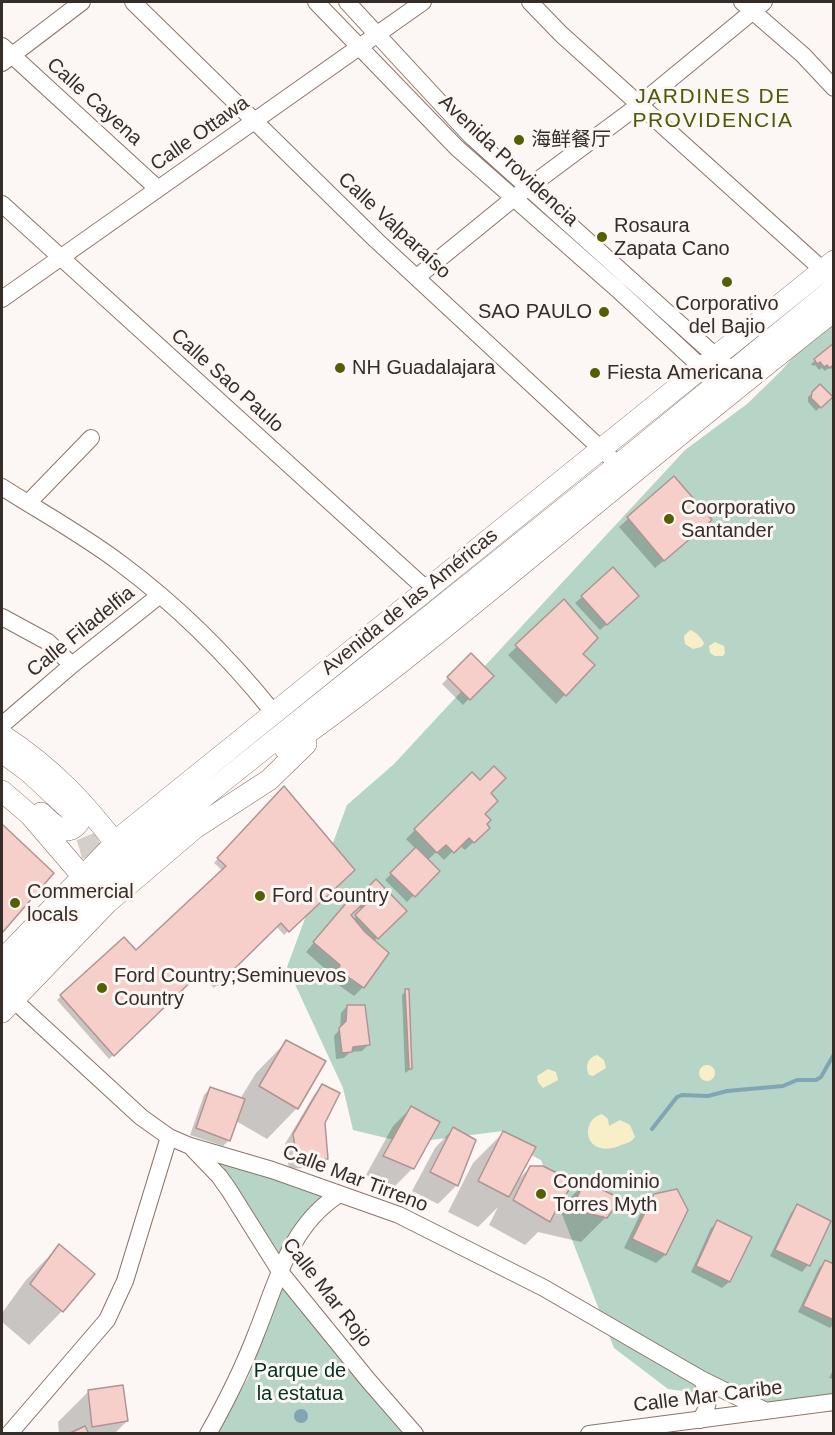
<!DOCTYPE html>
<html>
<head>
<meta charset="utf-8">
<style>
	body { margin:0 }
	#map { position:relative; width:835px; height:1435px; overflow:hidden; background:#fcf7f4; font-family:Arial,sans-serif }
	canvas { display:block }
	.frame { position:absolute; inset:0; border:3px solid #362d28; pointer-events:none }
</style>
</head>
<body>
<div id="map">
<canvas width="835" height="1435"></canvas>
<div class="frame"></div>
</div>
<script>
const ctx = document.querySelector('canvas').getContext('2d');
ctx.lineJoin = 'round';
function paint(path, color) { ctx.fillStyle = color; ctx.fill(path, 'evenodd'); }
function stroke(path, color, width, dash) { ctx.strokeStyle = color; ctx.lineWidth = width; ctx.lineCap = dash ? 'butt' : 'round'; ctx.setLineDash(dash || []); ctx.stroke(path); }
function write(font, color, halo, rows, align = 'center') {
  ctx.font = font + ' Arial,"Noto Sans SC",sans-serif'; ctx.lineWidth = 6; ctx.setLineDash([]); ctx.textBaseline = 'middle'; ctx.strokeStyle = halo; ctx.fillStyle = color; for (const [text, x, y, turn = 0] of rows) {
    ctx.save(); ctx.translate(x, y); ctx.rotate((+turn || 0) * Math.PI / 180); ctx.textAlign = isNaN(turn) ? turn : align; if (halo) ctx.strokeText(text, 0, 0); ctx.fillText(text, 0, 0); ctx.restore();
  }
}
paint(new Path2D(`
	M833 311V1412L668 1389 614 1348 541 1160 527 1153 531 1145 503 1131 407 1143 353 1130 343 1088 287 967 347 805 394 764 685 450 747 404 780 372Z
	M219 1161 324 1196 281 1256Z
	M283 1287 406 1434H216L248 1378Z`), '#b7d5c6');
paint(new Path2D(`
	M690 630C695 631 703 639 704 644L701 647 693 649 685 644 684 636Z
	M715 642 724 646 725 653 723 656H715L710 653 709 646Z
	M597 1055 604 1060 606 1068 593 1076 589 1075C585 1066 587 1058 597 1055Z
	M699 1073a8 8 0 1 1 16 0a8 8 0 1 1-16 0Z
	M548 1069 556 1072 558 1080 543 1088 538 1082 537 1076Z
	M602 1114 608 1119 609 1126 620 1120 630 1125 635 1137C631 1143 625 1143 619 1146 584 1159 579 1120 602 1114Z`), '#f8efc9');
paint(new Path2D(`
	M294 1416a7 7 0 1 1 14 0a7 7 0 1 1-14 0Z`), '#81a5b4');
paint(new Path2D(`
	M834 345V372L830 367 825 371 822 368 819 370 815 365 813 366 811 364Z
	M820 386 831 397 816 411 808 402V397Z
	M674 478 701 529 655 568 619 527Z
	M582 597 631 603 600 630 575 603Z
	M564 602 581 654 593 665 556 704 508 655Z
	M471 655 491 676 463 705 442 684Z
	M472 774 489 794 483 814 485 824 488 828 465 850 459 845 444 860 436 852 428 860 438 871 407 902 385 880 416 849 406 839Z
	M284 789 353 870 284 935 276 926 214 988 198 973 109 1059 57 1000 124 939 136 952 223 871 214 863Z
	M2 826 52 873 2 931Z
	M376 881 405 911 374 941 363 987 354 996 330 979 332 975 306 952 345 906 357 900ZM358 906 362 910 353 920 349 915Z
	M406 991 411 1069 405 1073 402 995Z
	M347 1006 369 1044 362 1051 350 1052 344 1058 336 1059 334 1036 340 1029 341 1013Z
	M286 1042 297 1108 267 1139 236 1121 229 1140 223 1146 190 1135 204 1095 210 1088 240 1099 256 1073Z
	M322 1086 326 1158 317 1167 289 1169 285 1144 314 1095Z
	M411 1108 413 1168 394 1187 366 1175 393 1126Z
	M453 1129 457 1185 438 1204 412 1191 435 1148Z
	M503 1133 518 1180 530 1167 558 1204 563 1205 585 1183 606 1217 581 1242 538 1232 525 1245 489 1225 498 1207 478 1227 448 1212 473 1163Z
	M654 1195 665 1255 656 1263 624 1248 645 1204Z
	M797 1206 829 1222 808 1265 802 1272 770 1256 791 1213Z
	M718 1222 750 1238 729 1282 722 1288 691 1272 711 1228Z
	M59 1246 62 1311 29 1345 2 1322V1313L26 1280Z
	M825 1262 834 1266V1324L830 1328 798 1312 819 1268Z
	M834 1368V1379L829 1378Z
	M89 1391 127 1421 114 1434H59L58 1422Z`), '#0003');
stroke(new Path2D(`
	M652 1129 677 1097 682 1095 708 1096 727 1091 783 1086 797 1080H816L821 1077 834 1054`), '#81a5b4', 4);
const building = new Path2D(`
	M834 343V365L829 368 827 365 824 367 820 362 817 364 814 359Z
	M820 384 833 397 821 408 811 398 812 392Z
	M674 476 712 520 664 561 627 517Z
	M613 567 639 596 607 625 581 596Z
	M564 599 598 638 583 654 595 665 566 696 515 645Z
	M471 653 494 676 470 700 447 677Z
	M494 766 506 778 491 793 498 801 485 814 491 820 487 824 490 828 474 843 469 838 454 853 446 845 437 853 414 829 472 772 480 780Z
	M284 786 355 870 289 932 281 923 218 985 203 970 114 1056 60 995 124 937 136 950 226 866 217 858Z
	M2 824 54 873 2 933Z
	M416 847 440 871 415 897 390 873Z
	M376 879 407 911 378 939 355 915 367 903 360 895Z
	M353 895 363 904 351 915 365 932 389 953 364 988 338 970 340 965 313 942Z
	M405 989H409L412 1069H409Z
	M347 1005H365L370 1045 353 1047 352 1052 342 1053 339 1028 346 1021Z
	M286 1040 326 1061 298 1109 259 1086Z
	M322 1084 340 1093 325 1123 328 1159 297 1161 293 1134Z
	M210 1087 245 1099 230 1141 196 1128Z
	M411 1106 440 1122 414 1169 383 1156Z
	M453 1127 476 1140 458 1186 430 1172Z
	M503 1131 536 1147 509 1197 478 1181Z
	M530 1166H543L563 1176 569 1190 560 1203 573 1206 585 1181 621 1199 607 1218 558 1206 550 1222 513 1200Z
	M677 1189 688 1210 666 1255 632 1239 654 1194Z
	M797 1204 831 1221 810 1266 775 1250Z
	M717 1220 752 1237 730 1282 696 1266Z
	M59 1244 95 1274 63 1312 30 1284Z
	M825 1260 834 1264V1320L803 1306Z
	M123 1385 128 1421 92 1427 88 1390Z
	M85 1426 89 1434H68Z`);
paint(building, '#f6cfcb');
stroke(building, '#b09492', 1.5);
stroke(new Path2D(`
	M70 810C87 830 95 855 94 881`), '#d4cfcb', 21, [21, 10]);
const minor = new Path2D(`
	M133 2 376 240 627 473
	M316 2 457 148 617 289 727 391
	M347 2 470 135 741 379
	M530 2 561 34 834 280
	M742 2 803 55 834 88
	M2 46 158 189
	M2 63 82 2
	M2 204 426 589
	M417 277 514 198 639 105 764 2
	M2 299 423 2
	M2 487C41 512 83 535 120 563 178 606 228 656 273 712
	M28 503 91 438
	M2 617 48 642 72 665
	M2 725 72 665 160 595
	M5 992 141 1117 169 1137 190 1146 272 1170 399 1215 544 1288 701 1379 766 1411
	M193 1149 219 1176 229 1190 281 1273 368 1380 415 1434
	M700 1420C710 1406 711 1394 701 1379
	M9 1434 107 1320 125 1281 169 1137
	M208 1434C226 1402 243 1368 256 1334 277 1282 289 1227 338 1195
	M589 1434 834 1402`);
const major = new Path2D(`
	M2 735C53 768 86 804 123 853
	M285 749C369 690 447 626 526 561 628 477 730 393 834 311
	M2 752 29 772 70 810
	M2 791 30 815 90 885
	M41 813C53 825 69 841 81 819L75 796
	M2 960 123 835 834 261
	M2 986 93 888 135 852 618 465 834 288
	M2 1012 107 903 195 828 269 780 306 744`);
stroke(minor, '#8b7569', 18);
stroke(major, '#8b7569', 22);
stroke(minor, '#fff', 16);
stroke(major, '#fff', 21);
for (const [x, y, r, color] of [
	[519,140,6,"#546000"],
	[602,237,6,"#546000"],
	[727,282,6,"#546000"],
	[604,312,6,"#546000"],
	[340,368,6,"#546000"],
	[595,373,6,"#546000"],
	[669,519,6,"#546000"],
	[260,896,6,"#546000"],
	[15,903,6,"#546000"],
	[102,988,6,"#546000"],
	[541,1194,6,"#546000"]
]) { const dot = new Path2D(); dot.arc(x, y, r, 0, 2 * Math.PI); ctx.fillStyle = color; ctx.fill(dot); stroke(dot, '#fcf7f4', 2); }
write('20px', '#362d28', '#fcf7f4', [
	["Calle Cayena",94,102,42],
	["Calle Ottawa",200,134,-35],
	["Avenida Providencia",508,161,43],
	["Calle Valparaíso",394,226,43],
	["Calle Sao Paulo",227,381,42],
	["Avenida de las Américas",410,602,-39],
	["Calle Filadelfia",81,632,-39],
	["Calle Mar Tirreno",355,1179,21],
	["Calle Mar Rojo",327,1293,52],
	["Calle Mar Caribe",708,1397,-7]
]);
write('20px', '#362d28', '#fcf7f4', [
	["海鲜餐厅",531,140],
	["Rosaura",614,226],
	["Zapata Cano",614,249],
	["Corporativo",727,304,"center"],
	["del Bajio",727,327,"center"],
	["SAO PAULO",592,312,"right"],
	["NH Guadalajara",352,368],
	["Fiesta Americana",607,373],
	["Coorporativo",681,508],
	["Santander",681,531],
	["Commercial",27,892],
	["locals",27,915],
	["Ford Country",272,896],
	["Ford Country;Seminuevos",114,976],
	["Country",114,999],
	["Condominio",553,1182],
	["Torres Myth",553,1205]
], 'left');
write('20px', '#003221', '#fcf7f4', [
	["Parque de",300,1371],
	["la estatua",300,1394]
]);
ctx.letterSpacing = '1.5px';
write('21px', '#4f5a07', '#fcf7f4', [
	["JARDINES DE",713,97],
	["PROVIDENCIA",713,121]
]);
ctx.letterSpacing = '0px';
</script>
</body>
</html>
